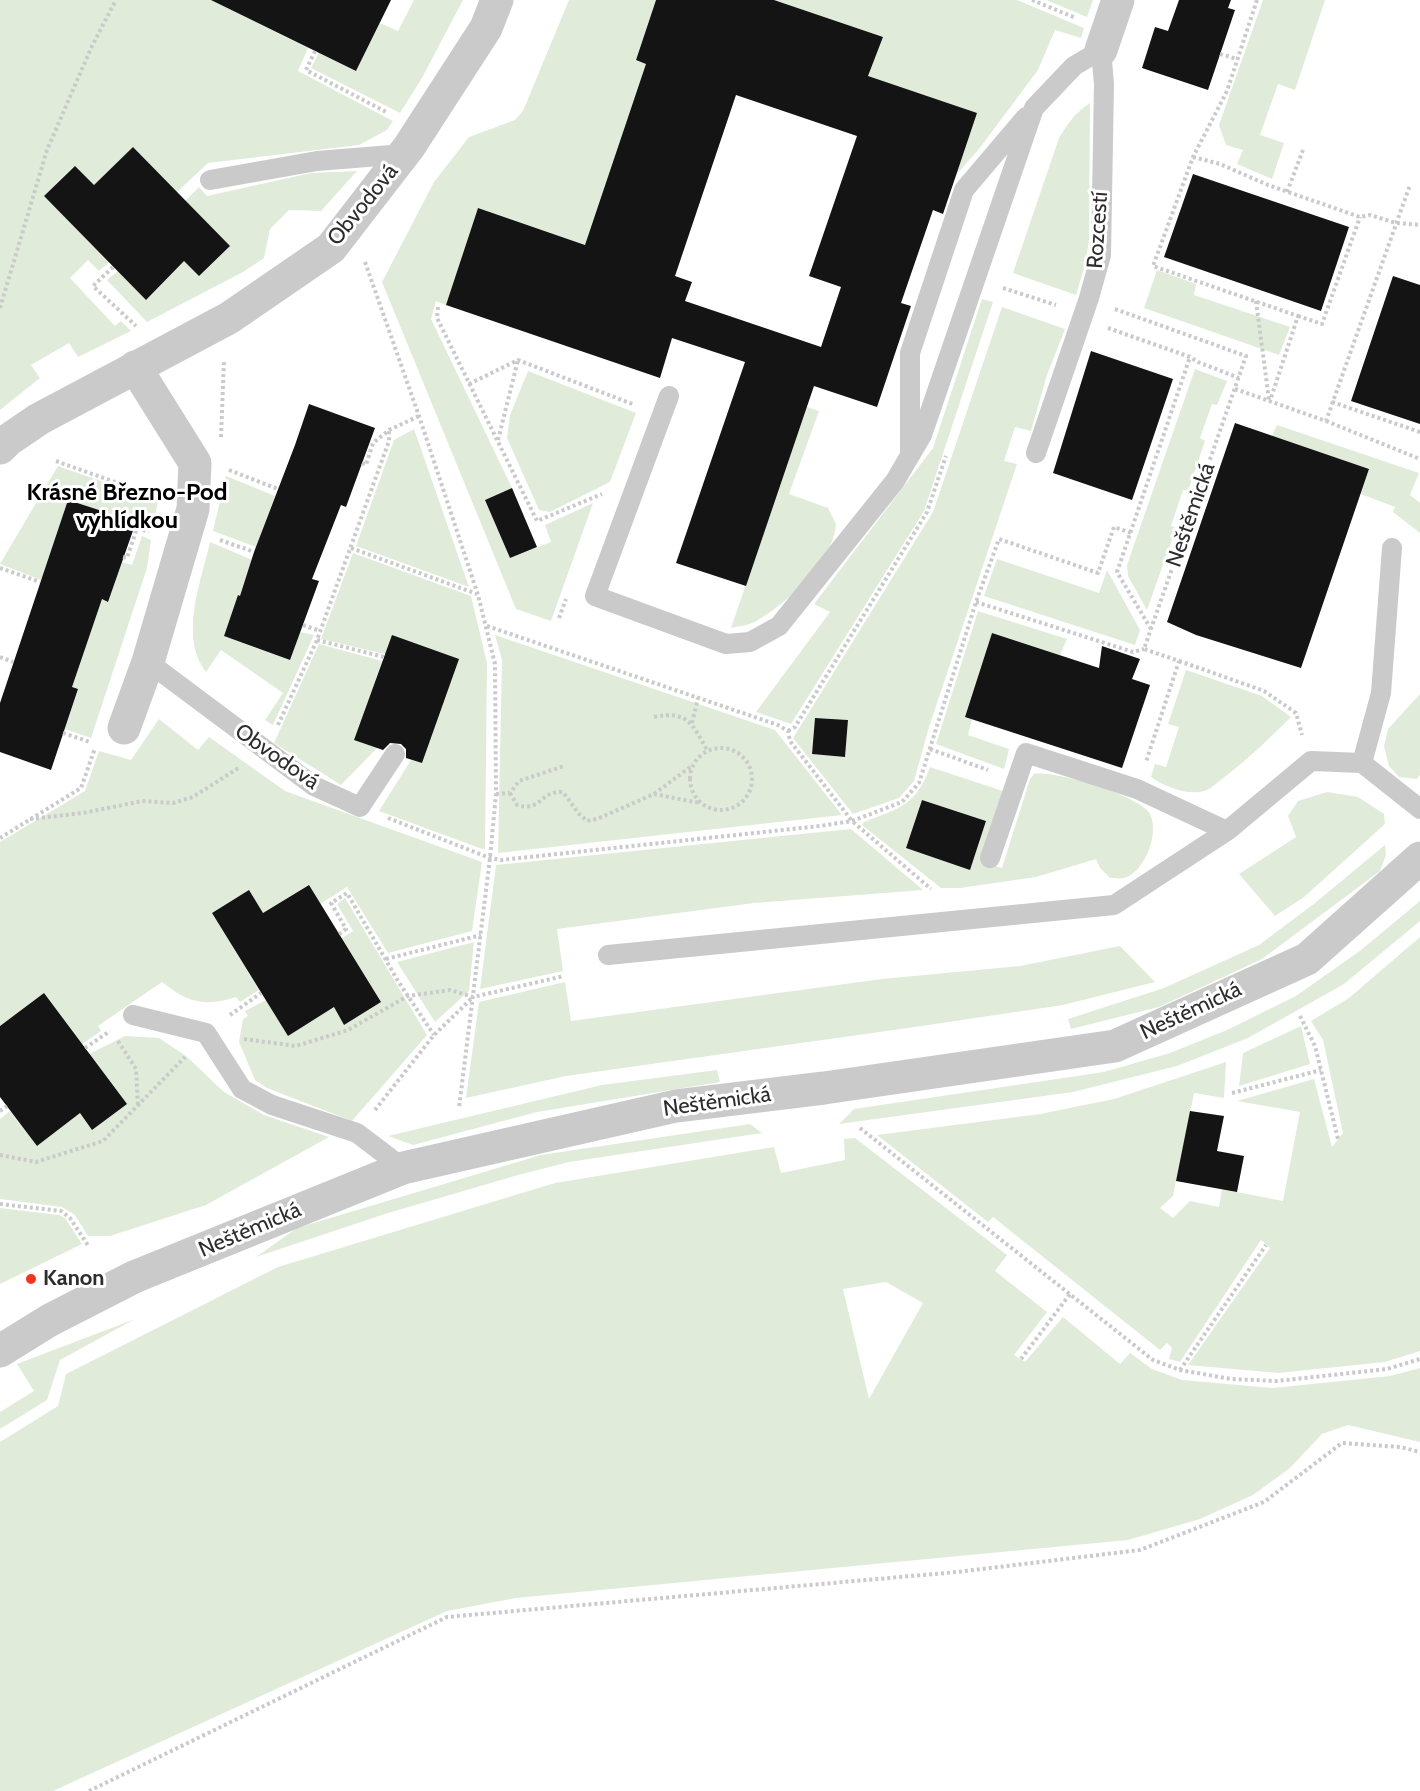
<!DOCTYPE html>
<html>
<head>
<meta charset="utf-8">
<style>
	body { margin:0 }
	canvas { display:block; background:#fff }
</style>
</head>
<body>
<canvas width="1420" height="1791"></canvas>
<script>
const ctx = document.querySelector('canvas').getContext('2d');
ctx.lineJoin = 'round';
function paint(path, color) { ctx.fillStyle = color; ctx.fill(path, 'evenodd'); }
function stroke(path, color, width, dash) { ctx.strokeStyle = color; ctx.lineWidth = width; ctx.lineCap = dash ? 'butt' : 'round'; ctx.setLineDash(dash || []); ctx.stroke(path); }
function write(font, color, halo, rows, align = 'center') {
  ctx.font = font + ' Cabin,sans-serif'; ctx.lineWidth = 6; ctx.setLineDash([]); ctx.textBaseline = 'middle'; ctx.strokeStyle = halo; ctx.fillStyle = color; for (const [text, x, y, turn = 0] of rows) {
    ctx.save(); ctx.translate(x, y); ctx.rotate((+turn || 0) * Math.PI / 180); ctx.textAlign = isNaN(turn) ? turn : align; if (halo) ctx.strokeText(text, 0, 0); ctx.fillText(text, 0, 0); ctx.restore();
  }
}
paint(new Path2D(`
	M0 0H230L227 8 308 48 298 71 393 121 387 130 359 145 208 163 177 192 133 147 94 185 74 166 44 196 109 262 99 271 88 260 70 278 115 326 121 321 131 331 78 357 69 343 31 365 40 378 0 410Z
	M414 0H463L422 78 400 113 311 68 319 53 356 71 380 23 398 31Z
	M569 0H656L636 60 673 73 612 254 478 208 446 305 436 301 431 319 512 488 485 500 510 558 551 542 545 525 593 503 551 621 516 609 382 282 434 182 469 137 515 120 523 111Z
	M774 0H1017L1084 28 1081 38 1055 30 1038 70 979 149 955 176 868 76 883 37Z
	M1046 0H1093L1087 17Z
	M1263 0H1325L1295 90 1278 84 1260 135 1284 143 1272 179 1237 164 1243 150 1226 145 1219 125Z
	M1090 103 1089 239 1086 261 1076 295 1013 273 1059 138C1068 123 1076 112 1090 103Z
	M357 171 321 211 289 210 270 229 264 258 243 272 147 322 107 280 118 271 146 299 184 261 199 276 185 201 199 187 207 196 311 173Z
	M1157 270 1196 284 1194 295 1290 327 1279 355 1144 308Z
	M982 299 993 302 924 511 791 724 756 712 830 612 814 604 933 448Z
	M1002 307 1065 329 1047 375 1031 431 1015 427 1004 461 1017 464 929 727 914 781 899 798 853 814 793 738 933 512ZM815 718 848 720 845 757 812 754Z
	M1195 369 1227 381 1217 405 1212 404 1200 438 1205 441 1188 491 1183 490 1171 526 1176 528 1147 610 1128 576 1127 565Z
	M528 371 636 413 610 482 550 512 539 510 507 438 510 415Z
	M807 407 819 411 789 494 828 508 836 524C834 559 788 603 758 620 751 625 740 626 731 628Z
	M1277 425 1419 473 1410 495 1420 503V533L1393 512 1395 507 1361 494 1369 469 1272 436Z
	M414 429 469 587 356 546 394 440Z
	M58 466 158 501 152 529 68 500 55 540V581L42 577 41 580 0 564Z
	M226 476 275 496 256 547 213 531Z
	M142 536 151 540 147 568 91 738 65 729 78 690 71 687 102 599 108 601 122 562 132 565Z
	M210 542 264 565 250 600 238 596 224 636 289 660 300 632 314 635 273 725 265 720 283 693 221 650 206 672C179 636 201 582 210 542Z
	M353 553 471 596 487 663 485 850 379 811 411 760 422 763 458 659 385 654 321 639Z
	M997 559 1099 593 1107 570 1140 630 1135 645 984 596Z
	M978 611 1067 639 1060 655 992 633 965 716 972 719 968 735 1009 749 1004 769 936 744Z
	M495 635 775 730 842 815 498 853 502 660Z
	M319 644 382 661 355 739 377 748 341 785 274 743Z
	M1186 670 1262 696 1291 717C1269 739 1247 760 1222 779 1218 782 1213 787 1207 790 1190 797 1165 787 1151 777L1155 764 1166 767 1179 727 1168 724Z
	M1420 694V775L1417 779 1399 777 1389 766 1384 746 1388 729Z
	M159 719 198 750 209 737 285 791 482 862 472 931 388 953 347 887 320 904 308 885 263 913 248 891 212 913 259 990 240 1002 236 997C205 1007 188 1003 162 982L98 1026 101 1031 82 1044 44 994 0 1026V842L85 791 99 751 131 760Z
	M930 767 1006 792 982 862 1002 868 1030 779 1034 774C1055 770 1134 795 1148 811 1162 829 1145 873 1124 878 1120 879 1114 878 1110 878L1100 868 1096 859 1036 877 960 888H941L862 825 864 822C899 808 916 806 930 767ZM922 800 986 821 970 869 906 848Z
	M1327 792 1358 797 1384 814 1385 824 1304 897 1275 916 1239 874 1296 837 1288 816 1298 801Z
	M851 829 923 890 754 903 557 929 563 971 480 989 496 865Z
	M1385 845 1386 855 1380 871 1262 959 1159 1007 1071 1029 1068 1019 1164 988 1259 945 1315 903Z
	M345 898 427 1035 352 1121 267 1088 255 1080 239 1042 243 1019 248 1016 245 1011 266 1000 288 1036 334 1007 344 1025 381 1002 342 938 353 931 337 904Z
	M1420 901V921L1344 984 1248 1038 1177 1066 1073 1092 839 1124 854 1109 1104 1072 1170 1053 1227 1030 1296 996 1361 950Z
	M1420 937V1351L1385 1362 1278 1373 1188 1365 1270 1248 1261 1240 1180 1362 1169 1359 1172 1348 1167 1343 1160 1350 993 1217 988 1222 877 1135 1040 1114 1114 1099 1226 1062 1224 1098 1194 1093 1173 1196 1160 1208 1173 1218 1190 1201 1219 1207 1222 1189 1283 1201 1300 1112 1237 1101 1314 1079 1332 1147 1343 1133 1323 1040 1311 1021 1349 998Z
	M474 942 469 991 435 1022 397 962Z
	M1120 946 1155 982 1063 1005 908 1028 566 1076 466 1098 479 1002 565 982 571 1021 882 979 1020 966Z
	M1301 1026 1310 1064 1239 1086 1243 1053Z
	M125 1036 159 1038 186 1056 224 1092 264 1115 329 1137 206 1205 110 1236H88L75 1215 62 1207 0 1199V1119L10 1111 37 1146 80 1113 92 1129 89 1054Z
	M717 1070 720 1082 537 1112 413 1145 388 1136 602 1085Z
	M750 1124 762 1133 569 1162 518 1175 385 1214 256 1257 297 1228 541 1155Z
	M855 1138 1007 1255 995 1271 1047 1312 1014 1355 1025 1362 1063 1317 1120 1364 1130 1353 1152 1369 1182 1380 1273 1388 1390 1376 1420 1368V1442L1348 1425 1322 1434 1290 1468 1253 1495 1200 1519 1128 1540 516 1598 447 1611 53 1791H0V1442L58 1406 66 1374 278 1267 555 1183 774 1147 781 1173 845 1160 844 1139ZM886 1282 923 1303 869 1399 843 1289Z
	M0 1208 59 1215 65 1218 82 1244 0 1284Z
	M135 1319 60 1360 47 1400 0 1429V1412L34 1391 17 1364Z`), '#e0ecd9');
paint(new Path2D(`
	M211 0H391L356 71Z
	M656 0H774L883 37 868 76 977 113 943 214 933 210 901 303 911 306 877 407 814 386 746 586 676 563 745 362 672 338 660 378 446 305 478 208 585 245 646 64 636 60ZM736 95 857 136 809 276 841 287 821 347 685 301 692 282 675 276Z
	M1179 0H1231L1228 8 1235 10 1208 90 1142 68 1155 27 1168 31Z
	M133 147 230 246 199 276 184 261 146 300 44 196 75 166 94 185Z
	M1193 174 1349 227 1321 311 1164 257Z
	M1393 276 1420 285V424L1351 401Z
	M1091 351 1173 379 1132 500 1053 473Z
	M309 404 375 428 346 507 341 505 312 579 319 581 290 660 224 636 238 595 240 596 254 552 295 445Z
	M1235 423 1369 469 1301 668 1196 635 1167 622Z
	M512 488 537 547 510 558 485 500Z
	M68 500 136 522 108 602 102 599 72 687 78 689 51 770 0 752V703Z
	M992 633 1099 668 1102 646 1140 659 1132 679 1150 685 1122 768 965 717Z
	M392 635 459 659 422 763 406 758V749L401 744 390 743 383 750 354 740Z
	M815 718 848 720 845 757 812 754Z
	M922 800 986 821 970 870 906 848Z
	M309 885 381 1002 344 1025 334 1007 288 1036 212 913 249 890 263 913Z
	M44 993 127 1104 92 1130 80 1113 37 1146 0 1097V1026Z
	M1190 1111 1224 1116 1217 1151 1244 1156 1237 1192 1176 1181Z`), '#141414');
stroke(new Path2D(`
	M1032 0 1076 18
	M1257 0 1227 91 1193 157 1153 266 1298 316 1270 401
	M315 51 306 70 388 113
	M1220 54 1237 59
	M1193 157 1220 164 1268 185 1360 217 1370 215 1396 223 1420 225
	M1287 192 1303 150
	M365 262 419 416 478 595 495 664 496 794 490 858 459 1108
	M113 267 93 286 136 326
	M1003 288 1056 305
	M1256 301 1269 400
	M438 307 437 318 537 521 602 494
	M0 308 47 150 92 46 116 0
	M1115 309 1246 356 1144 649 1179 661 1146 762
	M1298 316 1322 324 1360 217
	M1108 328 1190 357 1198 362 1239 378
	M469 384 518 360 635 405
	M1235 389 1326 421 1410 185
	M1332 402 1420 432
	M1326 421 1420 459
	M221 437 224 360
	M498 440 518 360
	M56 461 157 497
	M362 463 366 465 373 443 389 430 419 416
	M229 470 278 489
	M220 540 254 552
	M351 548 477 594
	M123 557 127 558 137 528 149 532
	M0 568 40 582
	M976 602 1133 652 1144 649
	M559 618 566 599
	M303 625 320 631
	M487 626 778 725 788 731 790 741 852 821 931 889
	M1151 629 1117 572 1190 357
	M317 640 384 657
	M0 657 13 662
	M1179 661 1264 691 1296 713 1302 735
	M654 717C688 710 692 724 707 750
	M692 723 698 698
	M278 725 317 640 389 441V430
	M788 731 795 727 927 512 946 456
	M63 733 90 742
	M690 779a31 31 0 1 1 62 0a31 31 0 1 1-62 0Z
	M930 749 988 770
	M510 793 517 805C542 812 539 791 563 792L579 814 587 821 597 819 654 794 693 765
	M496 794 510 793 519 781 564 766
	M654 794 700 803
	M388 818 490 858 501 860 820 826 852 821 902 802 919 783 976 602 999 539 1098 573 1114 527 1131 533
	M30 819 83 813 142 801 173 803 193 797 240 767
	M0 838 81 788 95 748
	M339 934 346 929 331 903 347 893 398 981 434 1035
	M386 959 481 935
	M230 1015 261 993
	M1300 1016 1315 1046 1338 1139
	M244 1039 296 1046 348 1030 408 996 450 990 473 997 564 976
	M118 1041 136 1069 138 1106
	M85 1048 110 1031
	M1232 1093 1321 1070
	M375 1110 434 1035 472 998
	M0 1111 7 1106
	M860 1128 1153 1360 1180 1370 1231 1379 1277 1381 1387 1369 1420 1359
	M0 1155 36 1162 103 1141 185 1057
	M0 1204 61 1211 70 1218 89 1247
	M1021 1359 1070 1294
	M1180 1370 1266 1245
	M89 1791 447 1617 957 1572 1140 1550 1264 1502 1342 1443 1400 1447 1420 1452`), '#cacaca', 4, [3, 3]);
stroke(new Path2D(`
	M210 180 317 161 404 154
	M669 396 595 596 726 644 750 642 779 626 895 481 922 435 1034 108 1074 66 1101 50 1104 84 1101 255 1089 298 1036 453
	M910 452V353L964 190 1026 117
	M148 662 314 786 360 807 395 754
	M1362 763 1381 693 1392 548
	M990 858 1026 753 1137 789 1227 831
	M608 955 1114 905 1227 831 1311 761 1362 763 1420 809
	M133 1015 206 1033 242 1089 272 1105 357 1133 403 1168`), '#cacaca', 20);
stroke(new Path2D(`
	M1101 50 1118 0
	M0 448 8 440 39 419 229 318 331 248 409 147 486 28 497 0
	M124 728 148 662 193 509 195 463 135 367
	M0 1351 50 1320 134 1277 403 1168 676 1106 824 1088 1115 1046 1307 959 1420 858`), '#cacaca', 33);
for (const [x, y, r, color] of [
	[31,1279,6,"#f23521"]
]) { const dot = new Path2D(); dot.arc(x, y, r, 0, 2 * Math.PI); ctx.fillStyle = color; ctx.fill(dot); stroke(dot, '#fff', 2); }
write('22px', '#2d2d2d', '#fff', [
	["Obvodová",363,205,-51],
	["Rozcestí",1098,230,-86],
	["Neštěmická",1191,515,-71],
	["Obvodová",277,757,35],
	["Neštěmická",1191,1011,-25],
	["Neštěmická",717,1102,-8],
	["Neštěmická",250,1230,-23]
]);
write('bold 22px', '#2d2d2d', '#fff', [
	["Kanon",43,1279]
], 'left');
write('bold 24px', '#000', '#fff', [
	["Krásné Březno-Pod",127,493],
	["vyhlídkou",127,521]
]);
</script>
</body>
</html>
